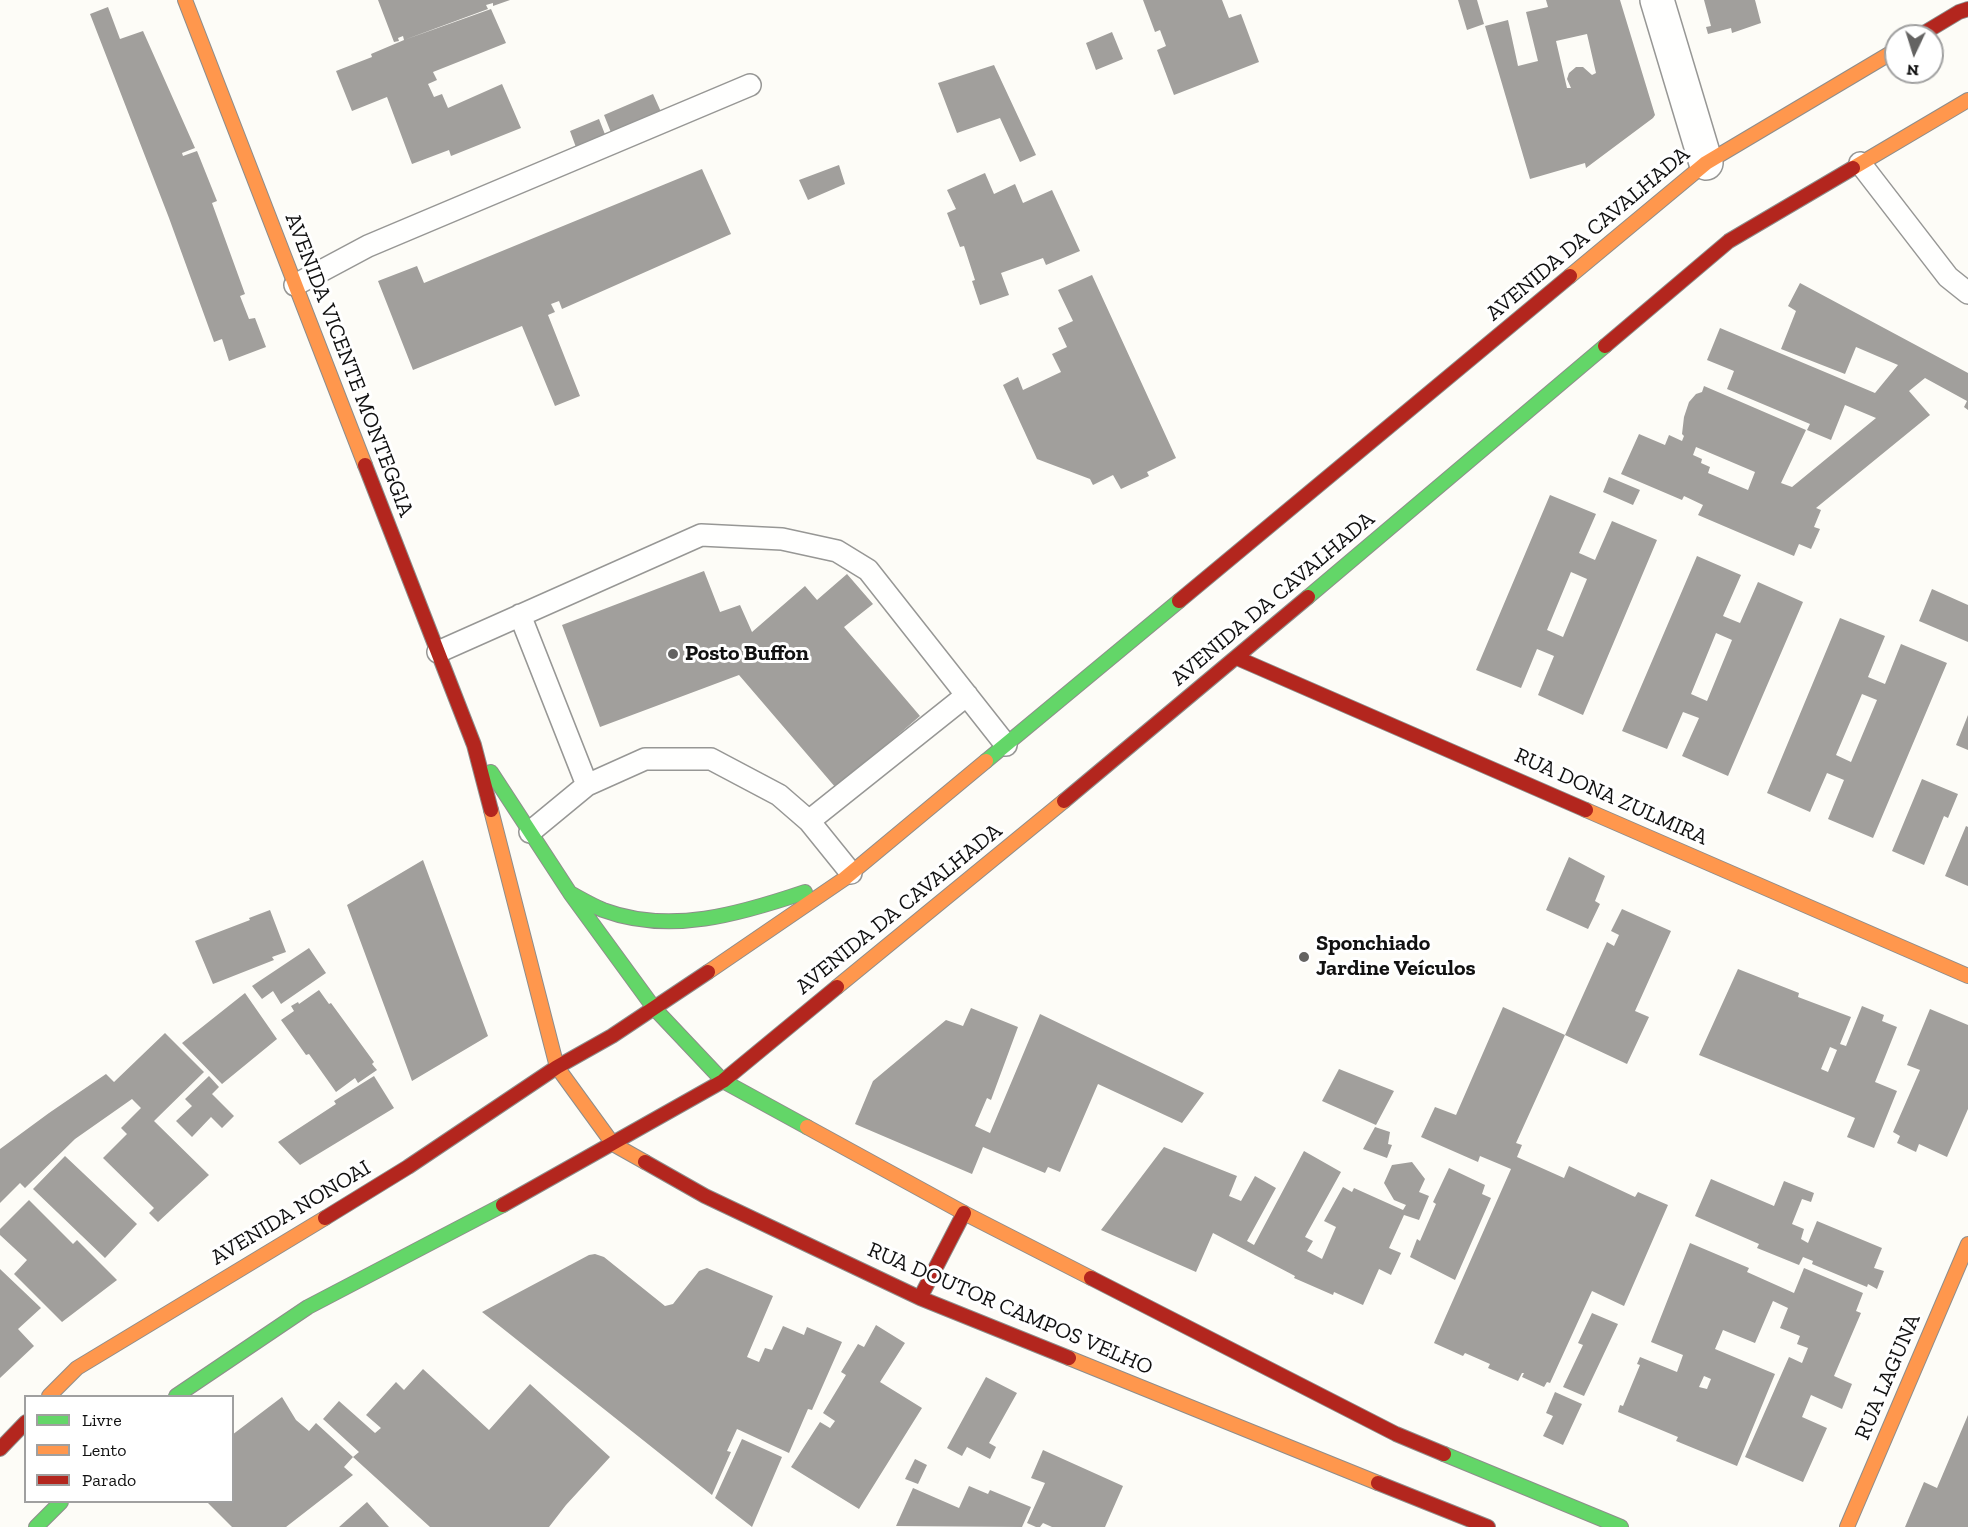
<!DOCTYPE html>
<html>
<head>
<meta charset="utf-8">
<style>
	body { margin:0 }
	#map { position:relative; width:1968px; height:1527px; overflow:hidden; background:#fdfcf7; font-family:"Zilla Slab",serif }
	canvas { display:block }
	.legend { position:absolute; left:24px; top:1395px; width:210px; height:108px; box-sizing:border-box; background:#fff; border:2px solid #a0a0a0; margin:0; padding:8px 10px; list-style:none; font-size:18px; color:#111 }
	.legend li { display:flex; align-items:center; gap:12px; height:30px }
	.legend b { width:30px; border:2px solid #a0a0a0 }
	.north { position:absolute; left:1884px; top:24px; width:60px; height:60px; box-sizing:border-box; background:#fff; border:2px solid #a0a0a0; border-radius:50%; rotate:184deg; font-size:16px; font-weight:700; line-height:24px; text-align:center; color:#111 }
	.north::after { content:''; display:block; margin:auto; width:21px; height:27px; background:#646362; clip-path:polygon(50% 0,100% 100%,50% 72%,0 100%) }
</style>
</head>
<body>
<div id="map">
<canvas width="1968" height="1527"></canvas>
<ul class="legend">
<li><b style="height:8px;background:#63d668"></b>Livre</li>
<li><b style="height:8px;background:#ff974d"></b>Lento</li>
<li><b style="height:8px;background:#b3261e"></b>Parado</li>
</ul>
<div class="north">N</div>
</div>
<script>
const ctx = document.querySelector('canvas').getContext('2d');
ctx.lineJoin = 'round';
function paint(path, color) { ctx.fillStyle = color; ctx.fill(path, 'evenodd'); }
function stroke(path, color, width, dash) { ctx.strokeStyle = color; ctx.lineWidth = width; ctx.lineCap = dash ? 'butt' : 'round'; ctx.setLineDash(dash || []); ctx.stroke(path); }
function write(font, color, halo, rows, align = 'center') {
  ctx.font = font + ' "Zilla Slab",serif'; ctx.lineWidth = 6; ctx.setLineDash([]); ctx.textBaseline = 'middle'; ctx.strokeStyle = halo; ctx.fillStyle = color; for (const [text, x, y, turn = 0] of rows) {
    ctx.save(); ctx.translate(x, y); ctx.rotate((+turn || 0) * Math.PI / 180); ctx.textAlign = isNaN(turn) ? turn : align; if (halo) ctx.strokeText(text, 0, 0); ctx.fillText(text, 0, 0); ctx.restore();
  }
}
paint(new Path2D(`
	M378 0H510L493 6V3L486 5 488 9 404 40 403 36 398 38 399 41 394 42Z
	M1143 0H1222L1229 18 1241 14 1259 62 1174 95 1157 50 1166 46 1160 30 1155 32Z
	M1458 0H1477L1484 24 1467 30Z
	M1546 0H1620L1655 115 1653 118 1586 168 1585 163 1530 179 1485 26 1508 20 1518 66 1538 61 1526 12 1548 7ZM1587 34 1596 73 1592 75 1583 67H1576L1569 73 1567 79 1571 88H1567L1556 41Z
	M1704 0H1755L1761 23 1732 33 1731 28 1708 34 1706 27 1711 26Z
	M108 7 120 39 143 31 195 148 182 153 183 156 197 151 217 201 212 203 245 294 240 296 249 319 255 318 266 347 229 361 222 339 214 342 169 218 90 14Z
	M491 9 506 43 433 72 437 80 428 84 434 97 442 94 448 108 502 84 521 128 451 156 449 150 412 164 387 97 352 111 336 71 372 57 371 54 404 40Z
	M1112 32 1123 59 1096 70 1086 43Z
	M994 65 1036 155 1020 162 1000 118 957 133 938 83Z
	M653 94 662 114 612 135 604 115Z
	M599 119 606 137 577 150 570 131Z
	M839 165 845 184 808 200 799 180Z
	M702 169 731 234 562 309 559 301 551 304 555 312 548 315 580 396 555 406 522 326 413 370 378 281 417 266 424 283Z
	M985 173 994 194 1015 184 1023 203 1052 190 1080 251 1046 265 1043 258 1001 273 1009 295 980 305 972 281 975 280 964 246 960 247 947 213 956 209 947 190Z
	M1092 275 1176 458 1147 472 1149 476 1121 489 1113 475 1093 485 1090 479 1037 459 1003 385 1018 377 1023 390 1061 372 1052 354 1067 347 1058 328 1073 321 1058 290Z
	M1800 283 1968 373V410L1964 407 1967 401 1925 378 1909 391 1930 415 1816 508 1821 510 1814 527 1820 529 1811 549 1799 544 1794 556 1698 515 1703 505 1684 496 1682 500 1621 474 1639 434 1665 445 1669 435 1682 441 1684 436 1682 434 1684 417 1689 402 1696 394 1702 392 1704 386 1806 430 1781 483 1792 487 1876 418 1845 405 1831 440 1807 430 1810 424 1727 389 1734 371 1707 360 1720 328 1875 393 1898 365 1856 347 1845 374 1781 349 1796 311 1788 306ZM1696 447 1755 472 1748 490 1708 473 1710 467 1701 463 1702 459 1693 455Z
	M1609 477 1640 490 1633 505 1603 492Z
	M1550 495 1596 514 1579 553 1595 560 1612 521 1657 540 1583 715 1538 695 1554 656 1537 649 1521 688 1476 670ZM1571 572 1587 579 1563 637 1547 630Z
	M1697 556 1741 575 1723 616 1740 623 1758 582 1803 602 1728 776 1682 756 1699 718 1683 712 1667 749 1622 731ZM1716 633 1732 640 1707 701 1691 694Z
	M704 571 720 612 740 605 752 632 805 586 817 600 847 574 873 604 844 627 920 716 836 788 739 675 600 727 562 625Z
	M1932 589 1968 605V642L1919 621Z
	M1840 618 1885 636 1868 677 1885 684 1901 644 1947 663 1873 838 1828 819 1844 780 1827 773 1810 812 1767 793ZM1862 694 1877 700 1851 762 1836 755Z
	M1968 715V750L1956 745Z
	M1922 779 1958 794 1948 818 1944 816 1924 865 1892 851Z
	M1966 826 1968 827V886L1945 876Z
	M1569 857 1605 876 1595 901 1600 904 1588 929 1546 910Z
	M423 860 488 1036 412 1081 347 905Z
	M1622 909 1671 931 1635 1011 1649 1017 1627 1064 1565 1035 1607 942 1614 946 1619 935 1611 931Z
	M270 910 286 952 272 957 274 960 213 984 195 941 250 920 249 918Z
	M309 948 326 973 281 1004 273 991 262 999 252 986Z
	M1738 969 1799 993 1798 997 1851 1017 1840 1044 1846 1046 1862 1006 1884 1015 1882 1021 1897 1027 1875 1082 1897 1091 1874 1148 1847 1137 1855 1118 1699 1055ZM1830 1047 1837 1050 1828 1072 1821 1069Z
	M319 990 329 1004 331 1003 374 1062 372 1064 377 1070 358 1083 355 1078 336 1092 309 1054 306 1055 281 1020 294 1011 291 1006 298 1002 299 1004Z
	M245 993 277 1039 222 1084 182 1043Z
	M1503 1007 1565 1035 1516 1143 1522 1145 1517 1157 1564 1178 1569 1166 1635 1197 1638 1192 1668 1205 1624 1306 1592 1291 1550 1383 1547 1382 1544 1387 1522 1377 1524 1373H1522L1518 1381 1488 1368 1490 1364 1465 1353 1463 1356 1434 1343 1511 1169 1480 1156 1478 1162 1421 1137 1435 1107 1456 1115Z
	M971 1008 1018 1027 991 1100 987 1098 975 1126 990 1133 1040 1014 1204 1093 1182 1123 1098 1084 1060 1172 1048 1167 1045 1173 983 1147 972 1174 855 1124 873 1081 946 1020 963 1026Z
	M1930 1009 1968 1025V1109L1947 1157 1919 1144 1916 1152 1897 1143 1900 1136 1893 1132 1920 1070 1907 1065Z
	M165 1033 204 1072 154 1121 209 1175 158 1222 149 1213 154 1208 103 1158 127 1134 121 1128 141 1108 132 1099 75 1139 25 1188 20 1183 0 1203V1149L49 1113 106 1074 114 1082Z
	M1339 1069 1394 1091 1376 1125 1322 1101Z
	M209 1076 219 1087 212 1094 234 1116 222 1128 211 1117 192 1137 176 1121 192 1106 185 1099Z
	M374 1076 394 1108 300 1165 278 1142 336 1104 334 1101Z
	M1375 1127 1390 1132 1388 1144 1392 1145 1387 1158 1363 1149Z
	M1164 1147 1237 1176 1229 1196 1241 1201 1255 1176 1276 1188 1247 1241 1254 1245 1304 1151 1341 1172 1305 1237 1313 1241 1307 1251 1322 1259 1336 1227 1324 1221 1343 1187 1352 1192 1354 1188 1403 1210 1406 1205 1394 1200 1384 1183 1392 1165 1412 1162 1425 1179 1419 1192 1429 1196 1419 1220 1404 1215 1389 1248 1401 1253 1391 1275 1379 1269 1363 1305 1334 1292 1333 1295 1294 1278 1295 1276 1213 1233 1196 1272 1101 1230Z
	M65 1156 137 1224 105 1258 33 1189Z
	M1449 1168 1485 1185 1482 1194 1491 1198 1455 1280 1410 1257 1417 1239 1420 1241 1436 1204 1433 1202Z
	M1711 1179 1774 1206 1784 1181 1814 1193 1811 1202 1802 1199 1792 1224 1804 1229 1801 1239 1808 1243 1817 1221 1882 1248 1874 1268 1884 1271 1877 1289 1868 1284 1867 1287 1812 1264 1813 1261 1803 1257 1799 1265 1757 1248 1759 1244 1695 1216Z
	M29 1200 73 1244 77 1240 117 1280 62 1322 14 1274 27 1260 0 1235V1229Z
	M1690 1243 1749 1268 1747 1272 1794 1293 1804 1268 1863 1293 1856 1311 1861 1313 1834 1376 1852 1384 1842 1409 1811 1395 1802 1417 1827 1428 1803 1482 1745 1457 1789 1357 1802 1363 1808 1348 1797 1344 1800 1336 1780 1328 1788 1308 1773 1301 1755 1343 1723 1330 1715 1349 1775 1374 1737 1466 1676 1441 1678 1437 1618 1412 1620 1405 1623 1406 1640 1365 1637 1364 1640 1357 1677 1372 1683 1355 1651 1342ZM1704 1376 1711 1379 1707 1389 1699 1387Z
	M595 1254 604 1257 665 1306 673 1304 699 1271 707 1268 773 1296 747 1357 759 1362 765 1348 772 1350 783 1326 804 1335 807 1327 842 1342 812 1410 808 1409 789 1453 737 1429 727 1451 731 1452 712 1495 482 1312 589 1255Z
	M0 1269 41 1308 18 1329 34 1346 0 1378Z
	M1592 1313 1618 1324 1584 1396 1563 1387 1583 1345 1578 1343Z
	M876 1325 905 1343 880 1382 922 1408 859 1509 791 1467 820 1422 830 1428 835 1421 823 1413 846 1375 841 1372 858 1344 864 1347Z
	M423 1369 489 1430 530 1384 610 1457 566 1505 549 1527H430L353 1457 344 1467 353 1475 286 1527H232L207 1502H232V1435L282 1397 296 1420 309 1431 316 1423 353 1457 359 1452 323 1419 339 1401 375 1433 381 1428 366 1415 396 1382 404 1390Z
	M986 1377 1017 1393 989 1443 996 1447 990 1459 967 1447 962 1456 947 1448Z
	M1555 1392 1582 1404 1563 1445 1543 1436 1553 1416 1546 1413Z
	M1968 1415V1527H1905L1924 1482 1937 1488Z
	M742 1439 782 1457 752 1527 715 1498Z
	M1043 1450 1123 1486 1105 1527H1052L1043 1523 1040 1527H1036L1027 1523 1045 1483 1031 1478Z
	M915 1459 927 1465 918 1484 905 1479Z
	M969 1486 988 1494 990 1490 1031 1507 1022 1527 896 1526 913 1488 959 1508Z
	M367 1502 389 1527H339Z`), '#a19f9c');
const lane = new Path2D(`
	M1860 163 1948 277 1968 293
	M295 285 368 246 750 85
	M520 615 587 785
	M438 652 701 535 782 539 837 551 868 570 1006 745
	M809 821 967 695
	M530 832 587 785 645 759H711L779 795 809 821 851 873`);
const street = new Path2D(`
	M1657 0 1706 163`);
const fast = new Path2D(`
	M1308 597 1605 346
	M986 761 1179 601
	M491 772 570 893 654 1008 723 1081 807 1127
	M570 893C581 899 591 905 603 910 670 935 740 914 805 892
	M176 1396 308 1307 503 1205
	M1444 1454 1621 1527
	M36 1527 61 1502`);
const slow = new Path2D(`
	M185 0 365 465
	M1853 168 1968 100
	M1570 276 1706 163 1896 50
	M491 810 557 1067 613 1144 645 1162
	M1586 810 1968 976
	M708 972 844 879 986 761
	M837 987 1064 801
	M807 1127 964 1213 1091 1278
	M1069 1358 1378 1483
	M49 1396 77 1368 325 1218
	M1847 1527 1968 1244`);
const jam = new Path2D(`
	M1919 36 1959 12 1968 9
	M1605 346 1729 241 1853 168
	M365 465 474 745 491 810
	M1179 601 1570 276
	M1237 658 1586 810
	M1064 801 1308 597
	M645 1162 705 1196 920 1298 1069 1358
	M503 1205 723 1081 837 987
	M325 1218 408 1167 557 1067 612 1036 708 972
	M1091 1278 1396 1434 1444 1454
	M920 1298 964 1213
	M0 1449 26 1422
	M1378 1483 1488 1527`);
stroke(lane, '#979795', 24);
stroke(street, '#979795', 36);
stroke(fast, '#8e8d8b', 16);
stroke(slow, '#8e8d8b', 16);
stroke(jam, '#8e8d8b', 16);
stroke(lane, '#fffffe', 21);
stroke(street, '#fffffe', 33);
stroke(fast, '#63d668', 14);
stroke(slow, '#ff974d', 14);
stroke(jam, '#b3261e', 14);
for (const [x, y, r, color] of [
	[673,654,6,"#646362"],
	[1304,957,6,"#646362"]
]) { const dot = new Path2D(); dot.arc(x, y, r, 0, 2 * Math.PI); ctx.fillStyle = color; ctx.fill(dot); stroke(dot, '#fff', 2); }
write('22px', '#111', '#fff', [
	["AVENIDA DA CAVALHADA",1588,234,-40],
	["AVENIDA VICENTE MONTEGGIA",349,365,69],
	["AVENIDA DA CAVALHADA",1273,599,-40],
	["RUA DONA ZULMIRA",1611,797,24],
	["AVENIDA DA CAVALHADA",899,909,-39],
	["AVENIDA NONOAI",291,1213,-31],
	["RUA DOUTOR CAMPOS VELHO",1010,1309,23],
	["RUA LAGUNA",1888,1377,-67]
]);
write('bold 22px', '#111', '#fff', [
	["Posto Buffon",685,654],
	["Sponchiado",1316,944],
	["Jardine Veículos",1316,969]
], 'left');
</script>
</body>
</html>
